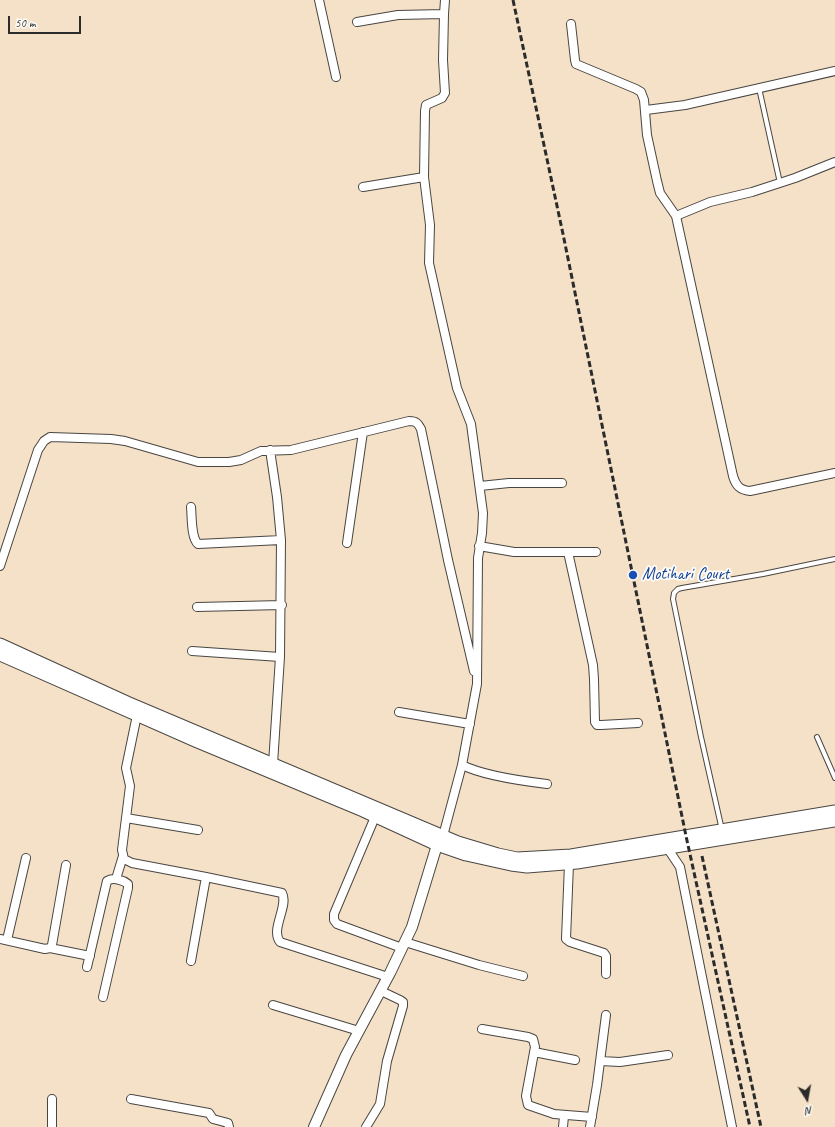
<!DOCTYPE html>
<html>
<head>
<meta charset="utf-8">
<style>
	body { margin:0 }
	#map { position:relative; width:835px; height:1127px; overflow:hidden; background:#f4e1c7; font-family:Caveat,sans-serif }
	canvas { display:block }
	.north { position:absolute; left:787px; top:1079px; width:40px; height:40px; -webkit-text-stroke:3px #fdfcf7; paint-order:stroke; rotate:169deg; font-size:11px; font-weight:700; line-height:16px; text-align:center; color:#2b2b2b }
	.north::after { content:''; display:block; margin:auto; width:14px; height:18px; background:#2b2b2b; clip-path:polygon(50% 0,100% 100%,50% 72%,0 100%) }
	.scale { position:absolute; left:8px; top:16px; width:73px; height:18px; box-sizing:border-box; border:2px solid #2b2b2b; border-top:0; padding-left:5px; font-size:12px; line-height:14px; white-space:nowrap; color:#2b2b2b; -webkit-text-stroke:3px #fdfcf7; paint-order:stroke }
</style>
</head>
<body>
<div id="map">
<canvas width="835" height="1127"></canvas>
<div class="north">N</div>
<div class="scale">50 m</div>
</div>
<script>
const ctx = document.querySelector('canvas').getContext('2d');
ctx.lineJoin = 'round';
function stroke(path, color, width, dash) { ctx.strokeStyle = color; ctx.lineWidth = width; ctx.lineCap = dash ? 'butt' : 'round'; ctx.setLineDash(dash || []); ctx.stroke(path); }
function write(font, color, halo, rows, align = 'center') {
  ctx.font = font + ' Caveat,sans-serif'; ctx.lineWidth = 3.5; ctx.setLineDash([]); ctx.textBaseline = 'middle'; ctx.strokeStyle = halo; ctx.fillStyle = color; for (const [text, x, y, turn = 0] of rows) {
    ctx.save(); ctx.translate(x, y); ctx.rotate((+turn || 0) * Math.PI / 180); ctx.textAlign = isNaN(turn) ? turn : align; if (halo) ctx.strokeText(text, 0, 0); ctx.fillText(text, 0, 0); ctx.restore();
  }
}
const service = new Path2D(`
	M759 88 780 183
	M817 737 835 778
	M722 830 701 737 673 599 674 593 678 589 682 588 763 574 835 559`);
const minor = new Path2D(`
	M319 0 336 77
	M357 22 398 15 444 14
	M571 24 575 60 576 64 636 89 641 92 644 100 647 135 657 181 660 193 676 216
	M646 110 685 105 835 71
	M835 162 795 178 752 192 710 202 676 216 733 476C736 486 740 490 750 491L835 473
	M363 187 424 177
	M270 450 277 497 281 540 280 657 273 764
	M480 486 509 483H562
	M191 507C192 517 191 538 198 544L281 540
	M347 543 363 432
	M479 546 514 552H596
	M568 552 593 665 594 679 595 722 597 725H601L638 723
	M0 566 38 450 44 441 50 437 111 439 125 441 198 462H229L241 460 261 451 291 450 409 421C416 421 418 423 421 429L448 560 474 671
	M197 607 282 605
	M192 651 280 657
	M399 712 470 724
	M137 715 126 768 130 786 122 850 124 859 132 863 206 877 282 893C289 906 270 929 280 942L388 977
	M462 765C484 776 522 781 547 784
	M375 817 334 914V920L337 924 402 948
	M126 818 198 830
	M440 839 443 836 462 765 477 684 478 558 482 533 483 513 471 424 457 388 429 263 430 225 424 177 425 111 426 105 442 98 445 93 443 60 444 14 445 0
	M668 849 680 867 732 1127
	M569 864 566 939 570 942 604 953 606 956V974
	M116 879 123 856
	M0 939 45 949 50 948 52 945 66 865
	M7 940 26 858
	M405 942 479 965 523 976
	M50 948 90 956
	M191 961 206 877
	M87 967 107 881C113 877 123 880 128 884V888L103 997
	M273 1005 359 1031
	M482 1029 528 1037 533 1039 535 1047 526 1096 528 1105 554 1114 592 1117
	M534 1052 575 1060
	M600 1061 620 1062 668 1055
	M52 1099V1127
	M131 1099 209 1113 213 1119 228 1123 229 1127
	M366 1127 380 1104 387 1061 403 1006V1002L400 1000 381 991
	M563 1127 564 1116
	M590 1127 597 1085 606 1015`);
const tertiary = new Path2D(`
	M314 1127 346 1055 390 973 412 927 437 845`);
const secondary = new Path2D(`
	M0 644 127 702 458 842 498 854 517 858 571 855 835 811
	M0 655 195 741 363 811 437 845 466 855 511 865 527 867 577 863 835 821`);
stroke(service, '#494642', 6);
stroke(minor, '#494642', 10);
stroke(tertiary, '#494642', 12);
stroke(secondary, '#494642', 13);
stroke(service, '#fff', 4);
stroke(minor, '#fff', 8);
stroke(tertiary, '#fff', 10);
stroke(secondary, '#fff', 11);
stroke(new Path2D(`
	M513 0 563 234 686 836 750 1127
	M702 856 761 1127`), '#2b2b2b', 3, [6, 3]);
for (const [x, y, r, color] of [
	[633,575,5,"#1a4fb4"]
]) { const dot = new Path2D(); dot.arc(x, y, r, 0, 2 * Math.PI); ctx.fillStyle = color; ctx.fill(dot); stroke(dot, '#fdfcf7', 1.5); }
write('17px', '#164399', '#fdfcf7', [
	["Motihari Court",642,575]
], 'left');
</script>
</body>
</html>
